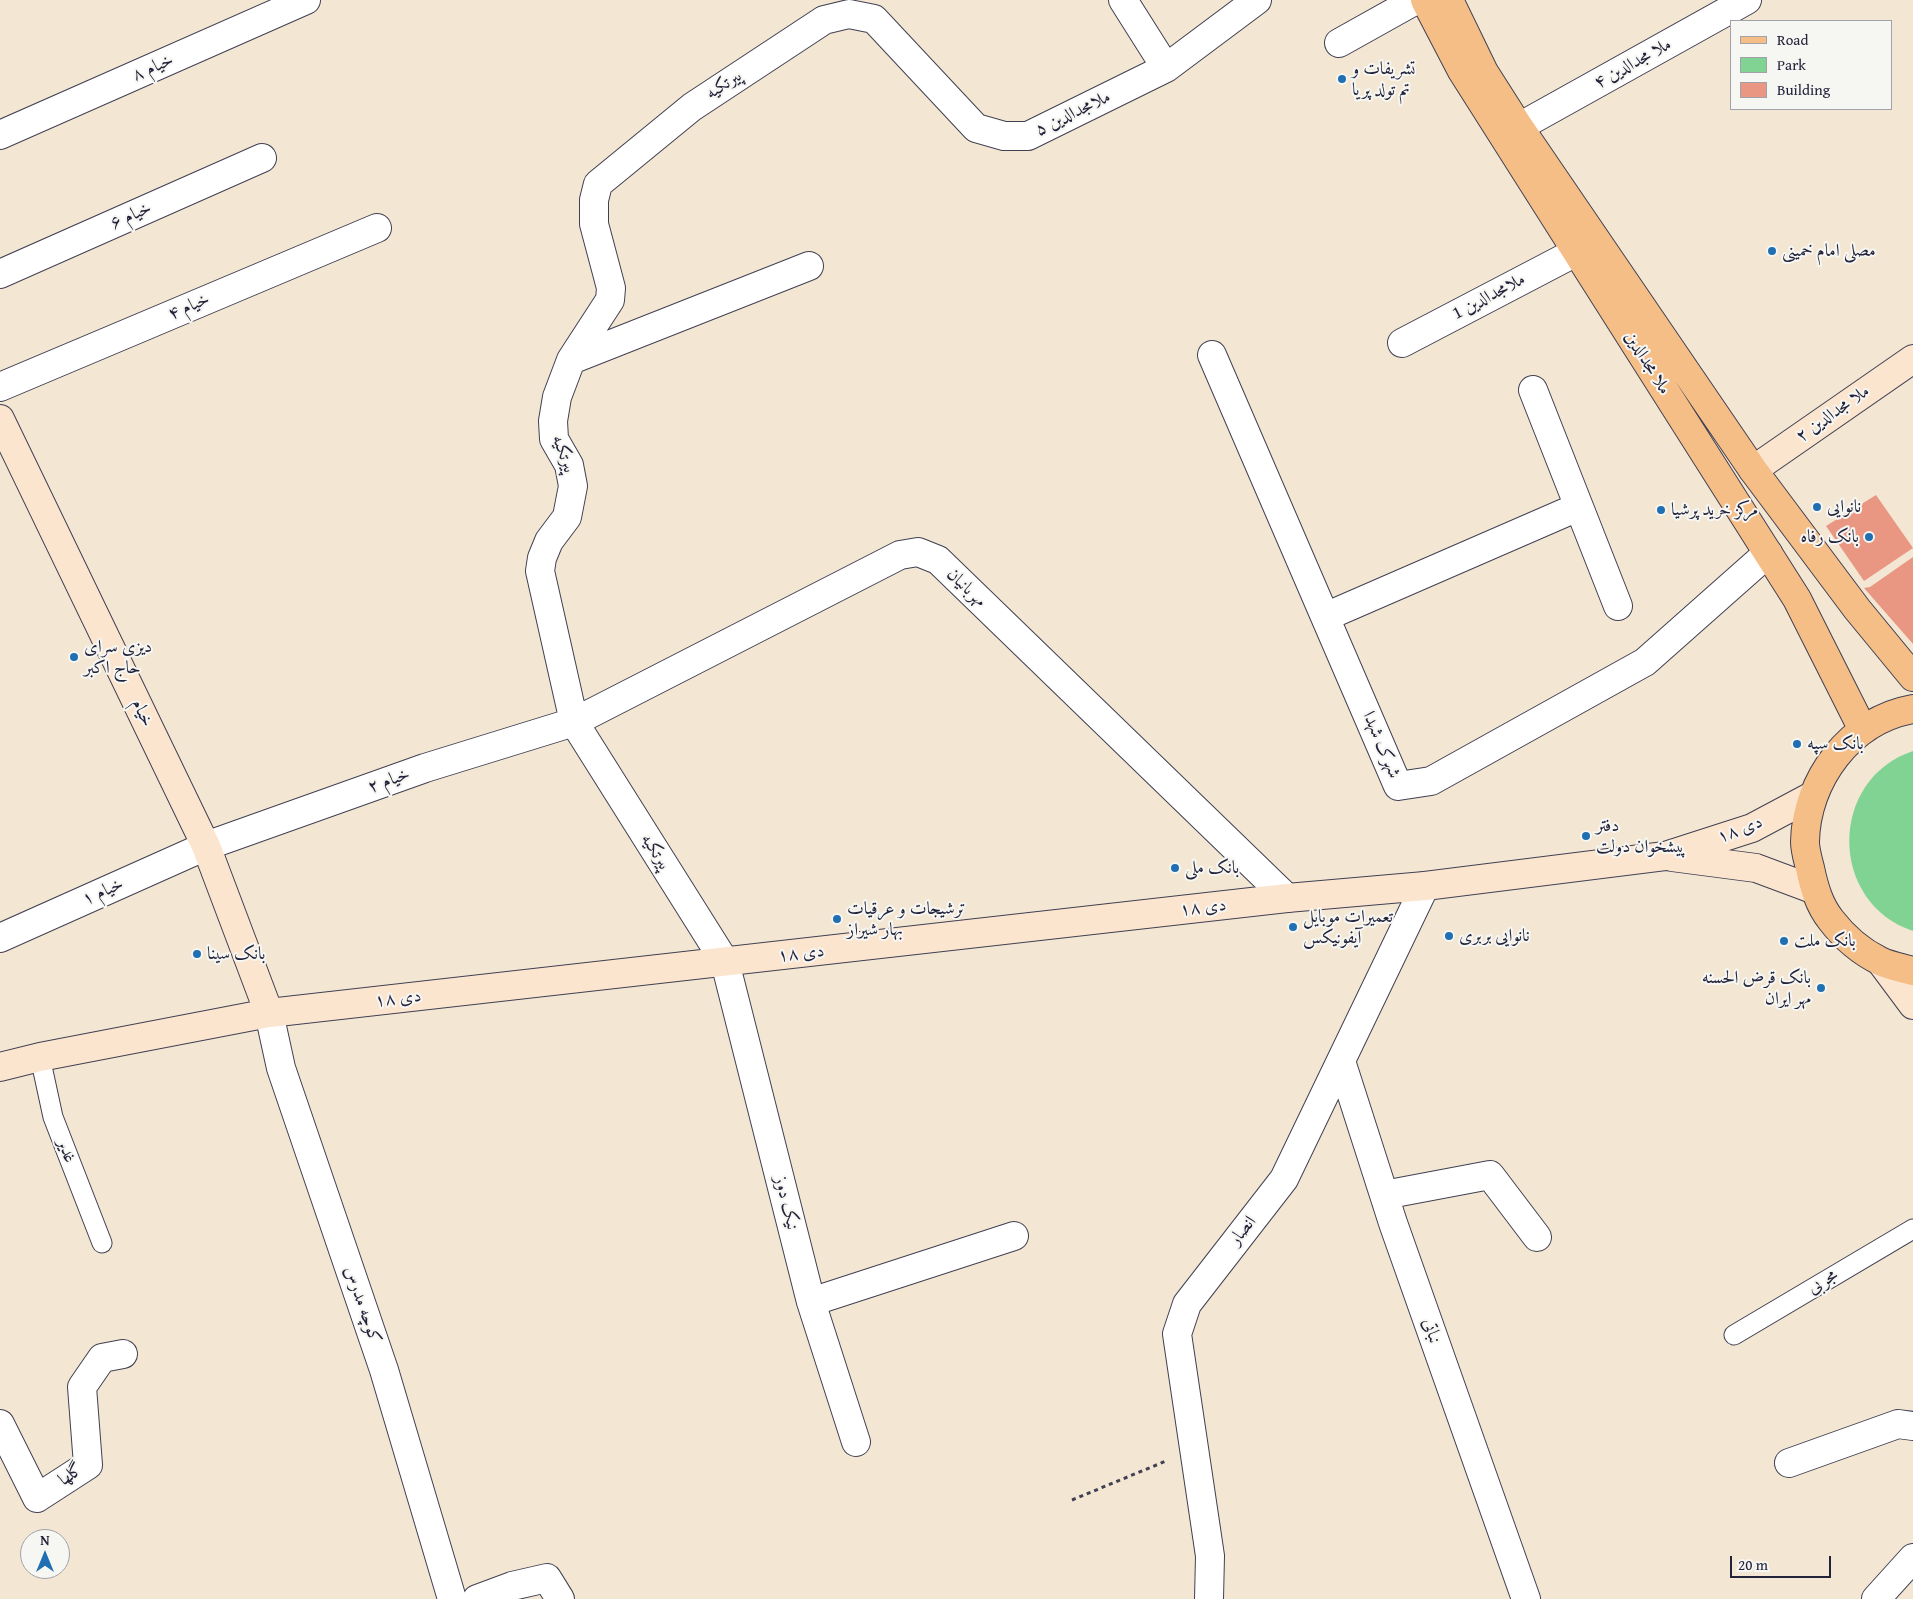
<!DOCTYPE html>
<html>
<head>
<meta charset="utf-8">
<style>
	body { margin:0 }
	#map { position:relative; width:1913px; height:1599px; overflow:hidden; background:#f3e7d4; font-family:"Gentium Book Plus",serif }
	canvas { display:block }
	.legend { position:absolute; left:1730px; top:20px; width:162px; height:90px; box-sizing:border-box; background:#f6f6f2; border:1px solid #a1a1a9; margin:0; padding:6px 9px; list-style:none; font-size:15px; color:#22223b }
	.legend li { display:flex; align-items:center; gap:10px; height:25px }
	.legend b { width:25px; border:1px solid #a1a1a9 }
	.north { position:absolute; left:20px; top:1529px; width:50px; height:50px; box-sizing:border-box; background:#f6f6f2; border:1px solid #a1a1a9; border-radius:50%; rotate:0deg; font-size:14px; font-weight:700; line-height:20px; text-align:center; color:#22223b }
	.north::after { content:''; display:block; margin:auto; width:18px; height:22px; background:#1f6fb2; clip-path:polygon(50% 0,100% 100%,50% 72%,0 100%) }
	.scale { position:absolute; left:1730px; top:1556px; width:101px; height:22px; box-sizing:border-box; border:2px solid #22223b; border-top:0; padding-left:6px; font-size:15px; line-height:18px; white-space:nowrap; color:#22223b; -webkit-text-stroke:4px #f6f6f2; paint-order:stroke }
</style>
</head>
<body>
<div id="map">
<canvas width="1913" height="1599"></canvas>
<ul class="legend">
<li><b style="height:6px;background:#f6be87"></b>Road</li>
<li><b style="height:14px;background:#81d394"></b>Park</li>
<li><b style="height:14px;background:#e99683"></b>Building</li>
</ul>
<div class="north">N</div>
<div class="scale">20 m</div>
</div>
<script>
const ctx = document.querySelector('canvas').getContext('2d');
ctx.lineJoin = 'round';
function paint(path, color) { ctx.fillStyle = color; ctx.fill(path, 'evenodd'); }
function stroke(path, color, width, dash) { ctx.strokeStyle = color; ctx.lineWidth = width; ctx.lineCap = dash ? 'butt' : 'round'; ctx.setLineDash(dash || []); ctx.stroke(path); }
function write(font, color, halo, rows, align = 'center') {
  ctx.font = font + ' "Gentium Book Plus",Amiri,serif'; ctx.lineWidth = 4; ctx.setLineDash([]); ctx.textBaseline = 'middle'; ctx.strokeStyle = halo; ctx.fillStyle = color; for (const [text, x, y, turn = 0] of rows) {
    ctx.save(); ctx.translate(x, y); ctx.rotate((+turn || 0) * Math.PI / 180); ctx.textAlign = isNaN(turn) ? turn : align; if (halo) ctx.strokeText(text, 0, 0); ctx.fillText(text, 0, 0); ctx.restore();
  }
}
paint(new Path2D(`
	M1913 751V931C1828 903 1828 779 1913 751Z`), '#81d394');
paint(new Path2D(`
	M1876 495 1913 548 1864 581 1826 526Z
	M1913 557V644L1864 588 1870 587Z`), '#e99683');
const lane = new Path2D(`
	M40 1057 53 1117 102 1243
	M1734 1335 1913 1229`);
const street = new Path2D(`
	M1123 0 1166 68
	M1339 43 1416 0
	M1519 127 1747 0
	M0 135 306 0
	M0 274 262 158
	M1402 343 1576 252
	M1212 355 1398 786 1431 781 1645 662 1768 553
	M571 360 809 266
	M0 387 377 228
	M1533 390 1618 606
	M1325 617 1578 507
	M0 938 206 846 425 768 574 722 900 555 918 552 938 560 1287 898
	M269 1013 281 1068 384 1370 452 1599
	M1341 1061 1393 1223 1526 1599
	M1384 1195 1490 1175 1537 1237
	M811 1302 1014 1236
	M0 1424 37 1498 88 1465 82 1387 102 1358 123 1354
	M856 1442 811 1302 725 962 574 722 540 571 542 558 549 541 567 517 573 486 569 465 554 439 553 421 557 397 571 360 610 300 611 288 594 224V200L598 184 692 107 824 20 849 14 874 19 976 128 1004 136H1028L1166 68 1257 0
	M1789 1463 1898 1424 1913 1426
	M477 1599 512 1586 547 1578 560 1599
	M1209 1599 1210 1556 1177 1334 1187 1304 1284 1179 1425 886
	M1876 1599 1913 1558`);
const secondary = new Path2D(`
	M0 419 206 846 269 1013
	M1753 470 1913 359
	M1672 857 1756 868 1815 890
	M1881 962 1913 1005
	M0 1067 40 1057 269 1013 1287 898 1425 886 1665 856 1752 828 1812 796`);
const primary = new Path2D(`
	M1425 0 1462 71 1797 599 1863 730
	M1449 0 1484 72 1519 127 1753 470 1857 609 1913 677
	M1913 709C1850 720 1806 780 1805 842 1805 850 1808 860 1810 868 1814 887 1819 905 1831 920 1844 937 1862 952 1880 961 1890 966 1903 968 1913 971`);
stroke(lane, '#414052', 21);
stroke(street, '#414052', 30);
stroke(secondary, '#414052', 30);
stroke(primary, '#414052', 30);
stroke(new Path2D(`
	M1072 1500 1166 1461`), '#414052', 3, [4, 4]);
stroke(lane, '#fff', 19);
stroke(street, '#fff', 28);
stroke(secondary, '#fbe5cf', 28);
stroke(primary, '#f6be87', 28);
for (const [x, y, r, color] of [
	[1342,79,5,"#1f6fb2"],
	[1772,251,5,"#1f6fb2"],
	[1817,507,5,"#1f6fb2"],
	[1661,510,5,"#1f6fb2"],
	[1869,537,5,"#1f6fb2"],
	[74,657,5,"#1f6fb2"],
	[1797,744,5,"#1f6fb2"],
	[1586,836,5,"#1f6fb2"],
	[1175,868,5,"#1f6fb2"],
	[837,919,5,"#1f6fb2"],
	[1293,927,5,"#1f6fb2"],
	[1449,936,5,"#1f6fb2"],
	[1784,941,5,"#1f6fb2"],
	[197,954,5,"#1f6fb2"],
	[1821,988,5,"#1f6fb2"]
]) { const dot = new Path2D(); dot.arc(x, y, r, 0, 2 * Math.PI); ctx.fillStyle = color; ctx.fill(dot); stroke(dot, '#f6f6f2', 2); }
write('18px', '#22223b', '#f6f6f2', [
	["ملا مجدالدین ۴",1633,64,-29],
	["خیام ۸",153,68,-24],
	["پیرتکیه",724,85,-33],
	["ملامجدالدین ۵",1073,114,-26],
	["خیام ۶",131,216,-24],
	["ملامجدالدین 1",1489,297,-28],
	["خیام ۴",189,307,-23],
	["ملا مجدالدین",1647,363,58],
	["ملا مجدالدین ٢",1833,414,-35],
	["پیرتکیه",563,454,71],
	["مهربانیان",966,588,44],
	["خیام",142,713,64],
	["شهرک شهدا",1381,745,67],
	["خیام ۲",389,781,-20],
	["۱۸ دی",1740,830,-21],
	["پیرتکیه",655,852,58],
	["خیام ۱",103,892,-24],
	["۱۸ دی",1203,908,-6],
	["۱۸ دی",801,954,-6],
	["۱۸ دی",398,999,-6],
	["غدیر",66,1151,69],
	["نیک دوز",786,1203,76],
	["انصار",1243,1231,-52],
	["مجربی",1823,1282,-31],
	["کوچه مدرس",362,1305,71],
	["نباتی",1431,1331,71],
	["گلها",71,1475,-36]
]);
write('18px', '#22223b', '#f6f6f2', [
	["تشریفات و",1352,69],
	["تم تولد پریا",1352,90],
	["مصلی امام خمینی",1782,251],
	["نانوایی",1827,507],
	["مرکز خرید پرشیا",1671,510],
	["بانک رفاه",1859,537,"right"],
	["دیزی سرای",84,647],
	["حاج اکبر",84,668],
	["بانک سپه",1807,744],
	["دفتر",1596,826],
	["پیشخوان دولت",1596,847],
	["بانک ملی",1185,868],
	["ترشیجات و عرقیات",847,909],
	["بهار شیراز",847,930],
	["تعمیرات موبایل",1303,917],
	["آیفونیکس",1303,938],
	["نانوایی بربری",1459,936],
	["بانک ملت",1794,941],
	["بانک سینا",207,954],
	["بانک قرض الحسنه",1811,978,"right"],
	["مهر ایران",1811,999,"right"]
], 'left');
</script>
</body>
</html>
